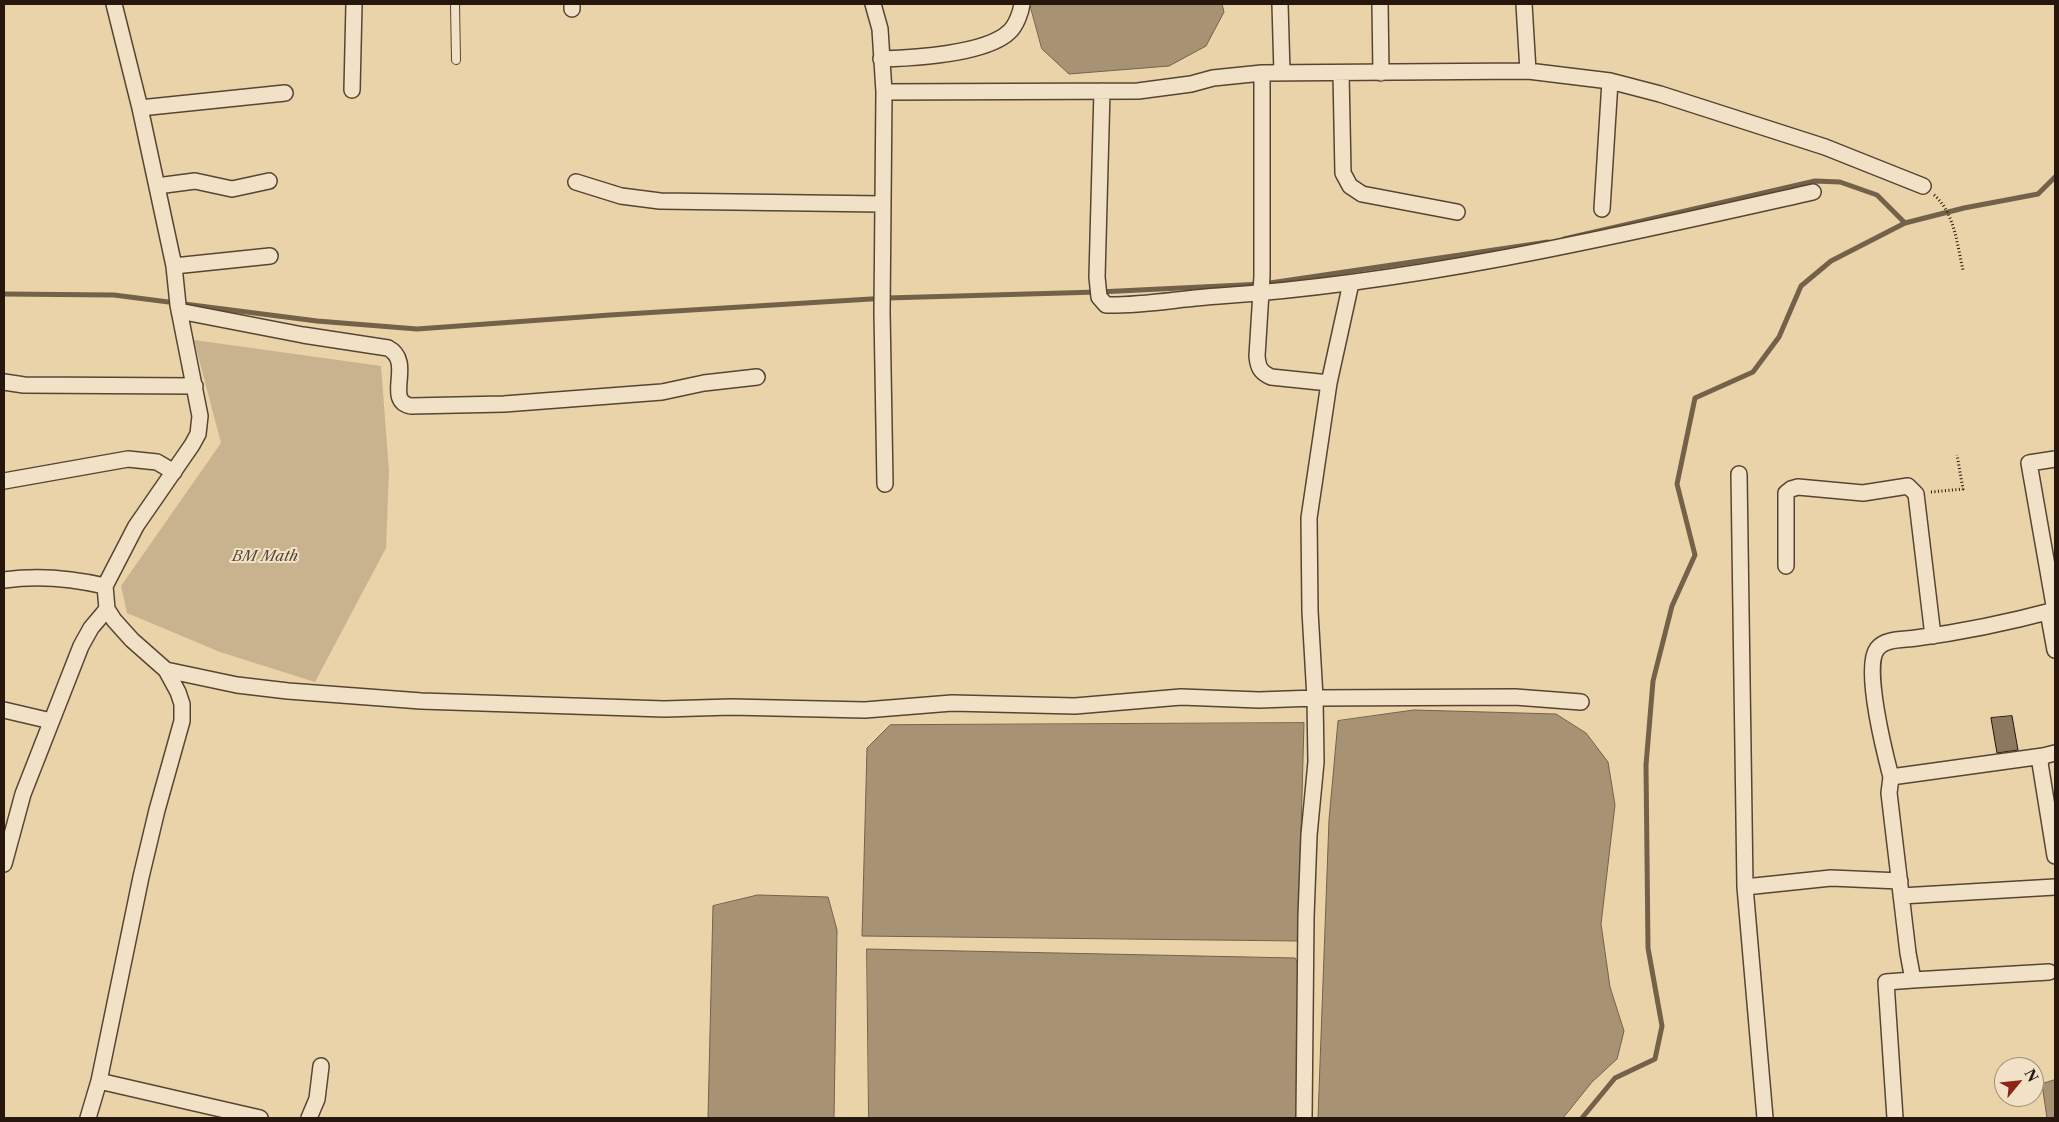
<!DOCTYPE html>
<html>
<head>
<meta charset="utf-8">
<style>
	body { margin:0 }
	#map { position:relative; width:2059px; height:1122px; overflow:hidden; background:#ead3a9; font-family:"Libre Caslon Text",serif }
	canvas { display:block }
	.frame { position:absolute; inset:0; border:5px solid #26160c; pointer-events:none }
	.north { position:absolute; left:1994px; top:1057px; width:50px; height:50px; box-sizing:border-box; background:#f1e2c7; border:1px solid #a0907c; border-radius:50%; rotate:62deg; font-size:14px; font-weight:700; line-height:20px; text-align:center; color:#26160c }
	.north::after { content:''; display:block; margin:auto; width:18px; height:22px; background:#8f2418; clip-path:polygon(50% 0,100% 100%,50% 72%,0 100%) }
</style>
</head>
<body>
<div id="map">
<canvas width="2059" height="1122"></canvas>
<div class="frame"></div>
<div class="north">N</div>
</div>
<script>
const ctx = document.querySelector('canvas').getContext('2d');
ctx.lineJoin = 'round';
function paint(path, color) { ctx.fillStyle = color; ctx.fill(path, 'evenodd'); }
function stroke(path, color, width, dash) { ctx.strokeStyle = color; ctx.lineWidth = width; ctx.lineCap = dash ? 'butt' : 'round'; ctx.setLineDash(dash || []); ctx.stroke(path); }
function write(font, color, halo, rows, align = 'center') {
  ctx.font = font + ' "Libre Caslon Text",serif'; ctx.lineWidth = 4; ctx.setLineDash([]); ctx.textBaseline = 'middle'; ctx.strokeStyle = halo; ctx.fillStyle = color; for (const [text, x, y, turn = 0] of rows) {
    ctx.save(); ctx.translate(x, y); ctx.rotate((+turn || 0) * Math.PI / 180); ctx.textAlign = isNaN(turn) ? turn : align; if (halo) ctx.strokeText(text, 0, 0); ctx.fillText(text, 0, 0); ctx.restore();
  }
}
paint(new Path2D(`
	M194 340 381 366 389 471 386 548 315 682 220 652 127 613 121 586 221 443Z`), '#c9b38e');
const water = new Path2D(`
	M1030 4H1222L1224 12 1206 46 1169 66 1069 74 1042 49Z
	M1414 710 1556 714 1586 733 1608 762 1615 805 1601 924 1610 987 1624 1031 1617 1059 1592 1082 1563 1118H1318L1329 820 1338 721Z
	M1304 723 1298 941 862 936 867 748 890 725Z
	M758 895 828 897 837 930 834 1118H708L713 906Z
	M867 949 1295 958 1307 976 1300 1118H869Z
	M2055 1080V1118H2047L2042 1084Z`);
paint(water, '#a79374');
stroke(water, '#73614a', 1);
stroke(new Path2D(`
	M1564 239 1815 181 1840 182 1877 195 1905 223
	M4 294 114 295 317 321 417 329 610 315 887 298 1098 292 1263 284 1548 242
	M1582 1118 1615 1078 1655 1059 1662 1026 1648 948 1646 765 1653 681 1672 606 1695 555 1677 484 1695 398 1753 372 1779 337 1801 286 1831 261 1905 223 1964 208 2038 194 2055 177`), '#73614a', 5);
const building = new Path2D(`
	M2012 716 2018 750 1997 753 1991 718Z`);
paint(building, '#8c785e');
stroke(building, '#26160c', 1);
const service = new Path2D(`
	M455 4 456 60`);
const minor = new Path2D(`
	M873 4 880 29 884 92 882 312 885 484
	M1280 4 1282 73
	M1380 4 1381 73
	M1524 4 1528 71
	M572 9V4
	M881 59C913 58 986 54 1009 32 1016 26 1021 12 1022 4
	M1262 73V276L1257 356C1258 367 1260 372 1271 377L1329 383
	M1341 73 1343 173 1350 186 1362 194 1457 212
	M352 90 354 4
	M1102 91 1097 277 1099 297 1106 305C1142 306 1183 298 1219 296 1420 282 1617 236 1813 192
	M884 92 1138 91 1191 84 1213 78 1262 73 1528 71 1610 81 1660 94 1825 147 1923 186
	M140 108 285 93
	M576 182 621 196 660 201 882 204
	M157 186 195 181 232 189 269 181
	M1602 209 1610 81
	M174 266 270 256
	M1351 283 1329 383 1309 518 1310 611 1315 698 1515 697 1581 702
	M179 311 303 335 388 348C415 362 383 401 411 406L504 404 662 392 704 383 757 377
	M4 382 24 385 195 386
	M1739 474 1745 887 1765 1118
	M4 481 128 459 157 462 174 472
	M1786 566V493L1791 489 1798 487 1863 493 1908 486 1916 494 1933 636
	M4 580C38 575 71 578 105 586
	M2055 611 2029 463 2055 459
	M2048 612 2055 650
	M166 670 237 685 288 691 421 701 664 709 731 707 865 710 952 703 1075 706 1181 697 1259 700 1315 698 1316 762 1309 835 1306 917 1304 1118
	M4 710 51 721
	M2055 753 2043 756 2040 763 2055 856
	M2043 756 1891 777 1889 793 1908 953 1913 980 2049 972
	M1891 777C1885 754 1863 667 1877 649 1885 638 1904 640 1916 638 1963 632 2010 622 2055 610
	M4 864 23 794 81 646 91 628 107 609
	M1745 887 1831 878 1900 881
	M1901 896 2055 887
	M99 1081 260 1118
	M88 1118 99 1081 141 877 157 810 182 721V704L178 692 166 670 132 640 114 620 107 609 105 586 136 526 192 445 198 434 200 416 178 305 174 266 140 108 114 4
	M309 1118 317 1099 321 1066
	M1895 1118 1886 982 1913 980`);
stroke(service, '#574533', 10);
stroke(minor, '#574533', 18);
stroke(new Path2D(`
	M1934 195C1955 213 1957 245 1963 270
	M1931 492 1963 489 1957 455`), '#26160c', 3, [1, 2.5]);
stroke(service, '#f1e2c7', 8);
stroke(minor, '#f1e2c7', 15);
write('italic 15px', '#574533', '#f1e2c7', [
	["BM Math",265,557]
]);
</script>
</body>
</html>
